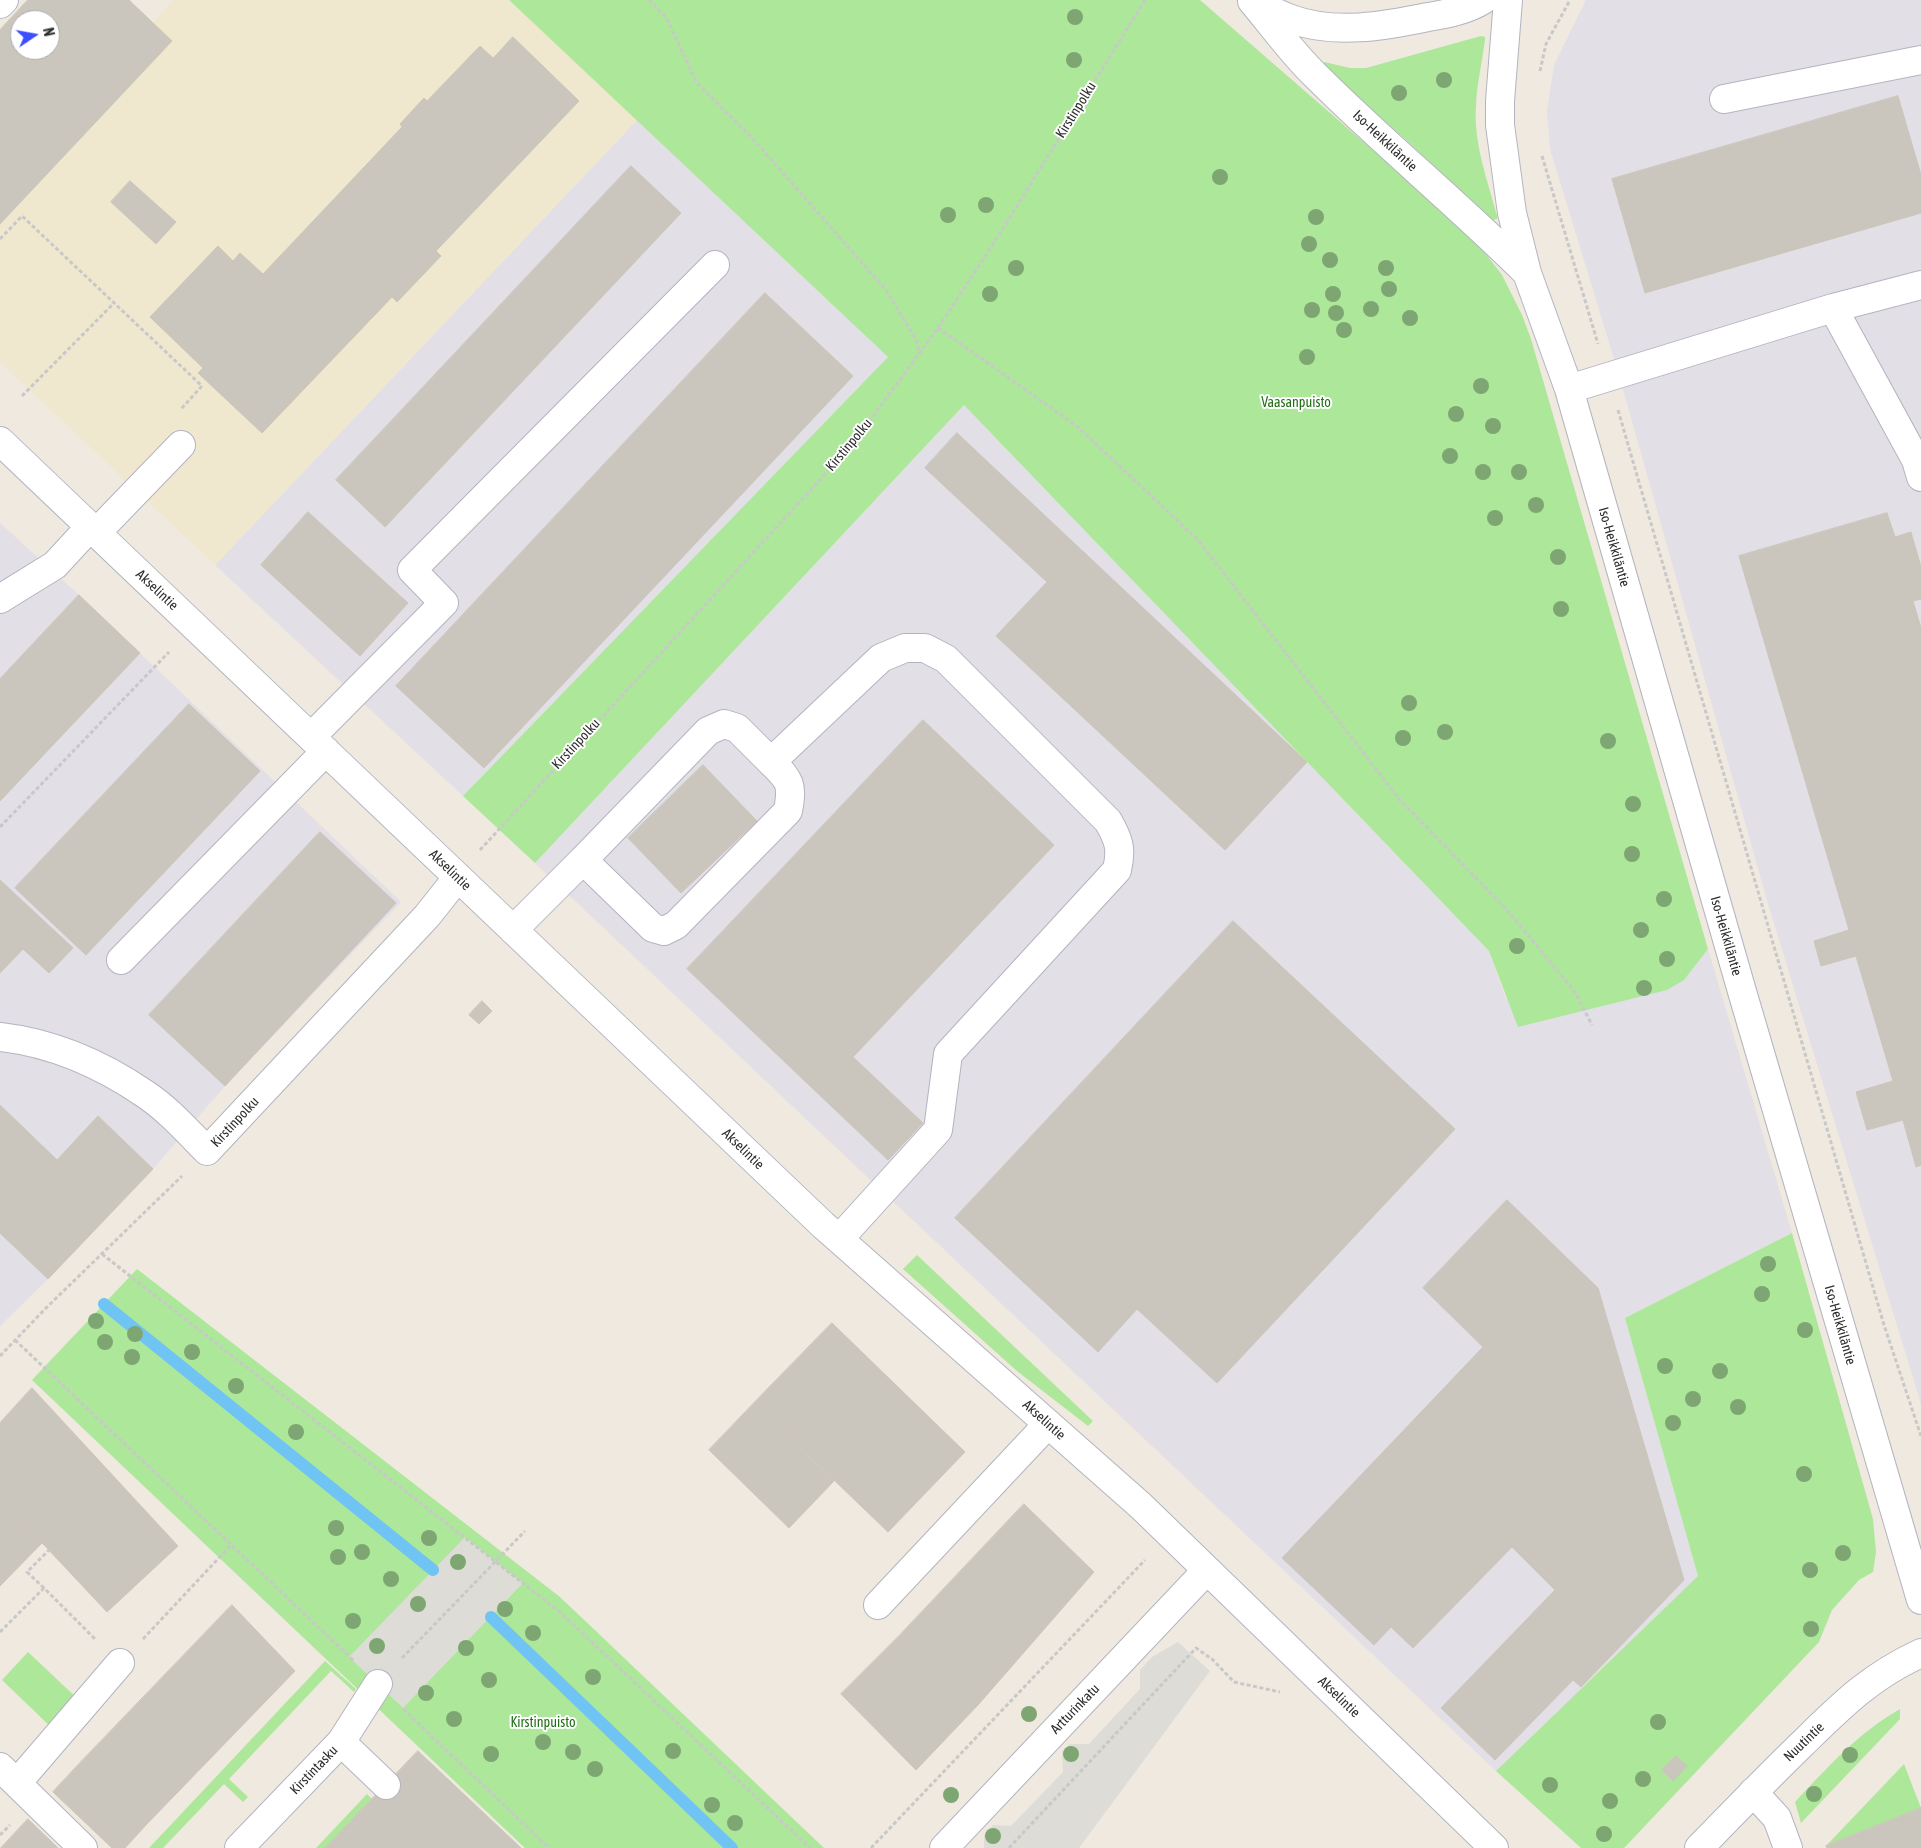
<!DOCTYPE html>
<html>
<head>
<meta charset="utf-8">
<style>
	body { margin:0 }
	#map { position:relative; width:1921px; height:1848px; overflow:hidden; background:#efe9df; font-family:"Asap Condensed",sans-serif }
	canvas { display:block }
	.north { position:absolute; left:10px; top:10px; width:50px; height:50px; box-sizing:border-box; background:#fff; border:1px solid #ababab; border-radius:50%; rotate:78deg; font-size:14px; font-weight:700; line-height:20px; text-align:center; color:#2d2d2d }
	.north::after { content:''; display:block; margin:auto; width:18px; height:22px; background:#3c4eff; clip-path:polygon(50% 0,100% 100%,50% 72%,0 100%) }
</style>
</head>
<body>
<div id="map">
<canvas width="1921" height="1848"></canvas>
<div class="north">N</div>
</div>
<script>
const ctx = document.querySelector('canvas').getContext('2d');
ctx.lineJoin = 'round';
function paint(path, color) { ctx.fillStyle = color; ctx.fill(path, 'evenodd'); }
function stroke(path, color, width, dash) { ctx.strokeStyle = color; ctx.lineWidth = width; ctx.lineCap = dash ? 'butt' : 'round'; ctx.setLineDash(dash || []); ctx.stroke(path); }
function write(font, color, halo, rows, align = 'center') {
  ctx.font = font + ' "Asap Condensed",sans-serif'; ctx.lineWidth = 4; ctx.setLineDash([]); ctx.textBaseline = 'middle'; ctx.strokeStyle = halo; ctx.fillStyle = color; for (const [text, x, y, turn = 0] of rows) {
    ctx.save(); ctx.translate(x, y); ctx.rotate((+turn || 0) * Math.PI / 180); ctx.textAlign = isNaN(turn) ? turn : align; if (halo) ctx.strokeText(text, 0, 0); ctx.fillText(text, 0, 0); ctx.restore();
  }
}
paint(new Path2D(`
	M1586 0H1921V1404L1768 904 1619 375 1550 149 1547 111 1554 65Z
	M637 120 888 357 463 796 215 565Z
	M964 405 1489 951 1506 999 1684 980 1708 949 1792 1233 1625 1318 1698 1576 1496 1771 535 863Z
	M0 523 79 595 401 902 225 1086 153 1169 48 1279 0 1326Z`), '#e2dfe7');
paint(new Path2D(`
	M173 0H509L637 120 215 565 0 362V224L172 41 153 23Z`), '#f0e8ce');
paint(new Path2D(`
	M509 0H1200L1473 237 1502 275 1522 315 1531 339 1708 949 1684 980 1667 990 1518 1027 1489 951 964 405 535 863 463 796 888 357Z
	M1481 36 1485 37V40C1482 62 1477 84 1476 105 1473 143 1488 181 1497 216V219L1493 220 1490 218 1404 138 1323 70 1324 62 1350 68H1366Z
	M1792 1233 1873 1519 1876 1552 1873 1572 1859 1580 1832 1610 1819 1642 1624 1848H1581L1496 1771 1698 1576 1625 1318Z
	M917 1255 1093 1421 1088 1426 1017 1371 903 1269Z
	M137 1269 560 1597 824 1848H525L32 1380Z
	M28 1652 81 1702 54 1730 2 1680Z
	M325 1661 356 1689 354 1692 331 1671 229 1779 248 1797 243 1802 224 1784 163 1848H149Z
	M1900 1709V1719L1801 1823 1795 1802C1827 1768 1858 1733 1900 1709Z
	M1904 1764 1921 1808 1826 1846Z
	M367 1794 372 1799 325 1848H316Z`), '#ade79a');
paint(new Path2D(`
	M465 1537 523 1583 403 1708 349 1657Z
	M1178 1642 1210 1671 1079 1848H984V1836L993 1825 1011 1826 1063 1772 1062 1752 1070 1744H1089L1140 1689V1670L1152 1657Z`), '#dedcd6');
stroke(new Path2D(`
	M104 1304 433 1570
	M491 1617 732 1848`), '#6fc4f4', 12);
const building = new Path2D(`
	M28 0H129L172 41 0 224V30ZM20 20H50V50H20Z
	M513 37 579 101 436 251 441 256 397 302 392 297 262 433 198 373 203 368 150 317 218 246 233 261 240 253 263 274 402 127 400 124 424 98 427 101 480 46 493 58Z
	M1898 96 1921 175V213L1645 293 1612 179Z
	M631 166 681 213 385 527 336 480Z
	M130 181 176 222 156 244 111 202Z
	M765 293 853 376 484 768 396 686Z
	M957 433 1307 762 1225 850 996 636 1047 582 925 468Z
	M308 512 408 603 360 656 261 565Z
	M1887 513 1895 537 1911 532 1921 567V599L1913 601 1921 628V1165L1916 1167 1903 1120 1867 1130 1856 1092 1893 1081 1856 956 1821 966 1814 941 1849 930 1739 556Z
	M79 595 140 653 0 801V679Z
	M189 704 260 771 86 955 15 888Z
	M923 720 1054 845 853 1057 923 1123 888 1160 687 969Z
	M703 765 757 821 681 893 628 838Z
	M320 832 396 903 225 1086 149 1015Z
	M0 880 73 948 49 973 23 949 0 973Z
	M1233 921 1455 1129 1217 1383 1137 1309 1098 1352 955 1218Z
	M482 1001 492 1011 479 1024 469 1015Z
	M0 1105 57 1160 98 1116 153 1169 48 1279 0 1233Z
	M1507 1200 1598 1288 1684 1580 1581 1687 1573 1680 1495 1760 1441 1708 1555 1590 1512 1547 1413 1648 1391 1627 1374 1645 1282 1558 1483 1347 1423 1288Z
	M832 1323 965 1452 888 1532 754 1403Z
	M32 1388 178 1546 107 1612 0 1498V1423Z
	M754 1403 834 1481 789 1528 709 1450Z
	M0 1498 42 1543 0 1586Z
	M1024 1504 1094 1572 978 1705 902 1633Z
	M232 1605 295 1671 146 1825 81 1762Z
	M902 1633 978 1705 916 1770 841 1694Z
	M418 1751 521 1848H325Z
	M1676 1756 1687 1766 1673 1781 1662 1770Z
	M81 1762 146 1825 125 1848H112L53 1792Z
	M1921 1808V1848H1827L1826 1846Z
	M28 1819 58 1848H1Z`);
paint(building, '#cac6be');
stroke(building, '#cbc6b8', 1);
const minor = new Path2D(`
	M1508 0 1500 101V125L1512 213 1527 273 1569 389 1741 988 1921 1600
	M1252 1C1273 26 1292 53 1316 76 1384 144 1459 205 1527 273
	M0 4 4 0
	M1260 5C1270 10 1280 15 1291 19 1334 35 1385 26 1428 17 1447 14 1467 10 1483 0
	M1724 99 1921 60
	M1833 308 1921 285
	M1569 389 1833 308 1916 460 1921 477
	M0 441 823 1225 1141 1506 1494 1848
	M96 533 181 445
	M0 599 55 565 90 527
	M311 737 444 603 412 570 715 265
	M771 762 737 728 724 724 708 731 583 860 653 928 664 931 676 925 788 811C793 784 790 780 771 762L881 658 905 648H925L946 659 1108 821C1119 840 1122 849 1117 870L948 1054 938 1130 839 1239
	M513 930 583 860
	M121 960 326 751
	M0 1037C53 1043 101 1064 145 1094 168 1109 188 1132 207 1151L427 916 458 877
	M878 1605 1048 1424
	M341 1742 386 1785
	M0 1767 83 1848
	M17 1783 120 1663
	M1753 1792 1777 1818 1788 1848
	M239 1848 341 1742 378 1684
	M944 1848 1207 1570
	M1699 1848C1733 1813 1766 1779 1801 1745 1841 1706 1869 1677 1921 1653`);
stroke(minor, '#b3b4c1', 30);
stroke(new Path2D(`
	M649 0 666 17 697 83 753 139 886 290 916 340 919 353
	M1540 71 1546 44 1570 0
	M1542 156 1598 344
	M0 239 22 216 202 386 181 409
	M938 328 1078 427 1198 540 1400 800 1507 910 1575 992 1592 1025
	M22 396 114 303
	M1618 410 1884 1325 1921 1436
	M0 827 169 652
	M480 850 851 446 938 328 999 235 1145 0
	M102 1254 561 1613 810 1848
	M15 1340 354 1661
	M0 1356 47 1307 182 1176
	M44 1588 27 1572 49 1550
	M0 1632 44 1588 95 1639
	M143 1639 231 1545
	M402 1658 525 1531
	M403 1709 549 1848
	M0 1835 10 1825
	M871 1848 1145 1560
	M1009 1848 1196 1648 1212 1659 1234 1682 1280 1692`), '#c8c8c8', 3, [4, 2.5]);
stroke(minor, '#fff', 28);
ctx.fillStyle = '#7ea672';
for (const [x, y] of [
	[1075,17],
	[1074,60],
	[1444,80],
	[1399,93],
	[1220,177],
	[986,205],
	[948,215],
	[1316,217],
	[1309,244],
	[1330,260],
	[1016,268],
	[1386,268],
	[1389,289],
	[990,294],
	[1333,294],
	[1371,309],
	[1312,310],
	[1336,313],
	[1410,318],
	[1344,330],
	[1307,357],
	[1481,386],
	[1456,414],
	[1493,426],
	[1450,456],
	[1483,472],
	[1519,472],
	[1536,505],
	[1495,518],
	[1558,557],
	[1561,609],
	[1409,703],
	[1445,732],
	[1403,738],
	[1608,741],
	[1633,804],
	[1632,854],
	[1664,899],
	[1641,930],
	[1517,946],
	[1667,959],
	[1644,988],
	[1768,1264],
	[1762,1294],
	[96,1321],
	[1805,1330],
	[135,1334],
	[105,1342],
	[192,1352],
	[132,1357],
	[1665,1366],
	[1720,1371],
	[236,1386],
	[1693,1399],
	[1738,1407],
	[1673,1423],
	[296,1432],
	[1804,1474],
	[336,1528],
	[429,1538],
	[362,1552],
	[1843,1553],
	[338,1557],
	[458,1562],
	[1810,1570],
	[391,1579],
	[418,1604],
	[505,1609],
	[353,1621],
	[1811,1629],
	[533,1633],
	[377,1646],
	[466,1648],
	[593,1677],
	[489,1680],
	[426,1693],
	[1029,1714],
	[454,1719],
	[1658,1722],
	[543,1742],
	[673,1751],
	[573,1752],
	[491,1754],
	[1071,1754],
	[1850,1755],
	[595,1769],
	[1643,1779],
	[1550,1785],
	[1814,1794],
	[951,1795],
	[1610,1801],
	[712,1805],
	[735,1823],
	[1604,1834],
	[993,1836]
]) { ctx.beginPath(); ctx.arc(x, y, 8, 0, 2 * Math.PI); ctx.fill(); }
write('14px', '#2d2d2d', '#fff', [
	["Kirstinpolku",1076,110,-58],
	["Iso-Heikkiläntie",1385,141,43],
	["Kirstinpolku",849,445,-50],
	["Iso-Heikkiläntie",1614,547,74],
	["Akselintie",157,590,43],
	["Kirstinpolku",576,744,-47],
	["Akselintie",450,870,44],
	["Iso-Heikkiläntie",1726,936,74],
	["Kirstinpolku",235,1122,-47],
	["Akselintie",743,1149,44],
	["Iso-Heikkiläntie",1840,1325,74],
	["Akselintie",1044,1420,42],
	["Akselintie",1339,1697,44],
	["Artturinkatu",1075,1709,-46],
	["Nuutintie",1804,1742,-44],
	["Kirstintasku",314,1770,-46]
]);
write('14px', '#226f18', '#fff', [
	["Vaasanpuisto",1296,403],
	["Kirstinpuisto",543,1723]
]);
</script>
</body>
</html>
